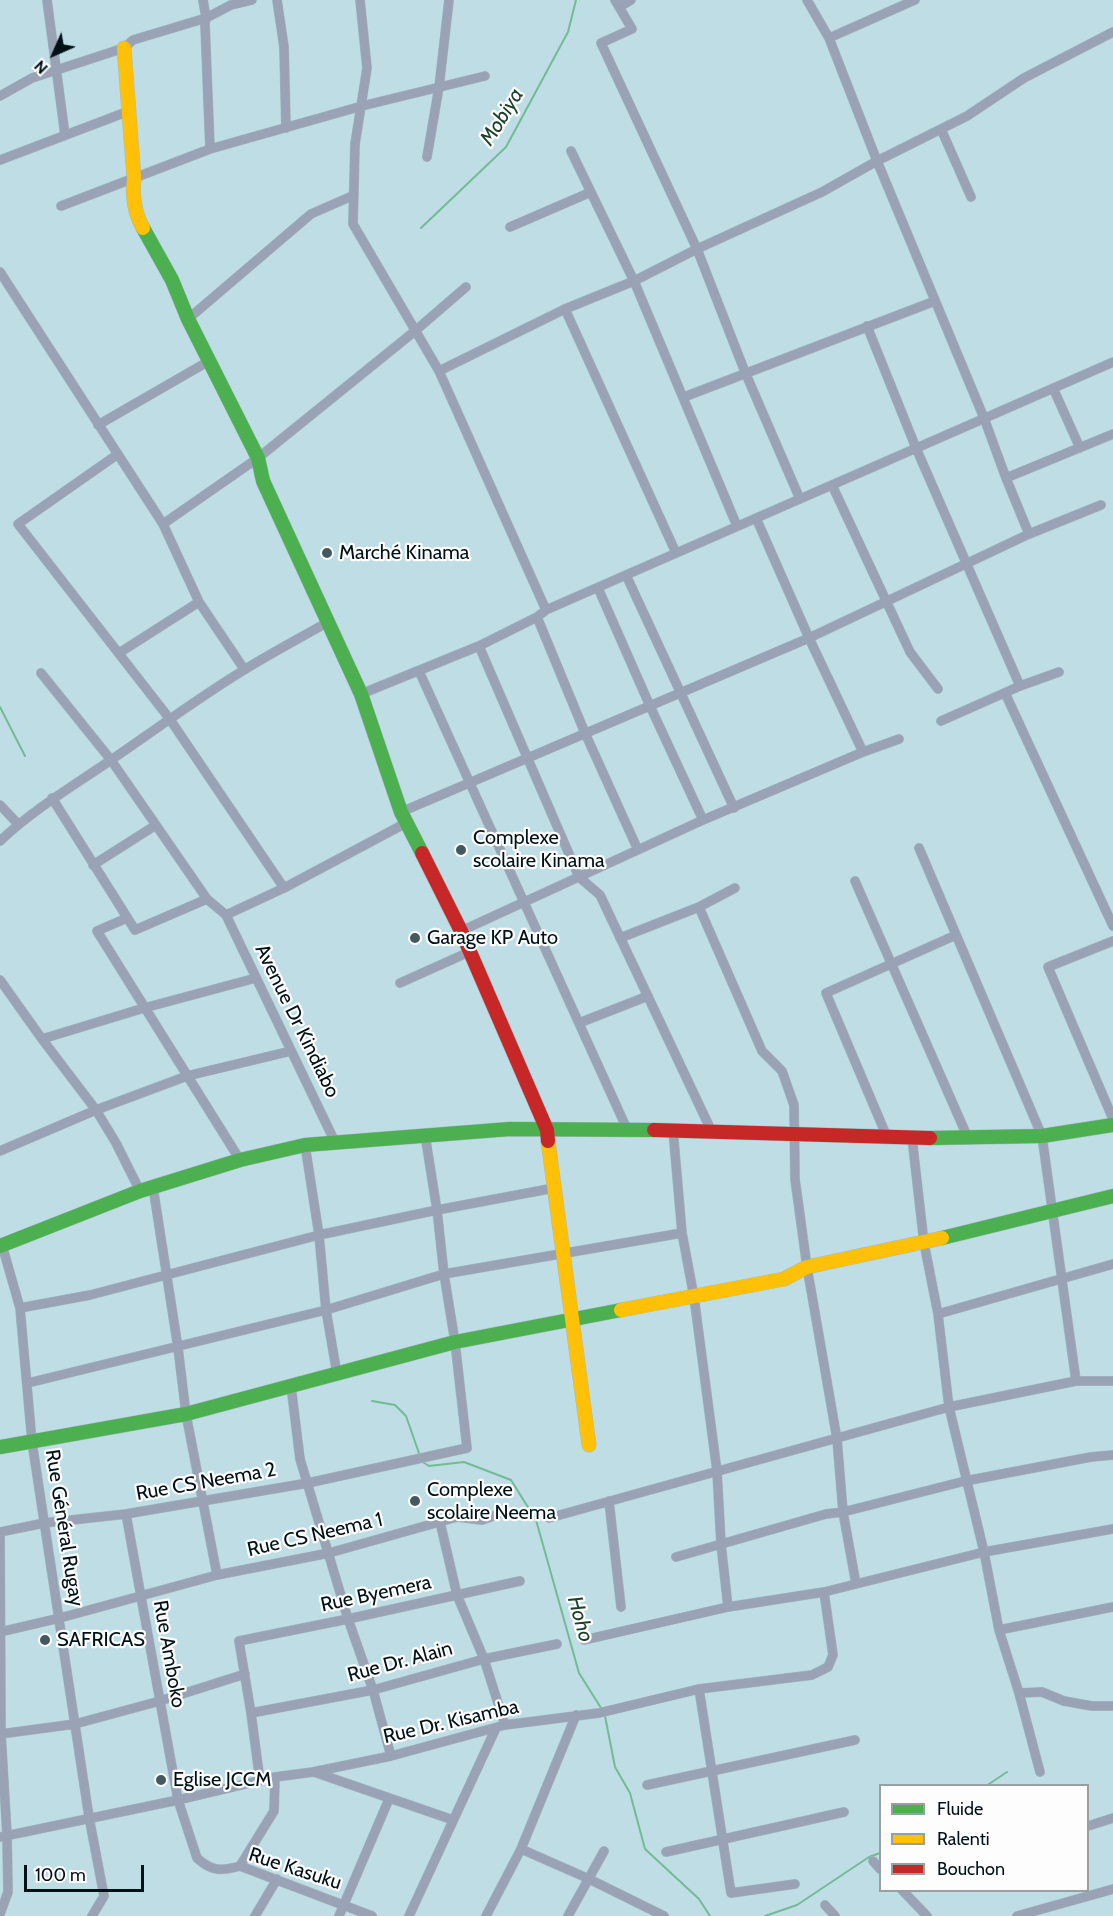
<!DOCTYPE html>
<html>
<head>
<meta charset="utf-8">
<style>
	body { margin:0 }
	#map { position:relative; width:1113px; height:1916px; overflow:hidden; background:#bfdde5; font-family:Cabin,sans-serif }
	canvas { display:block }
	.legend { position:absolute; left:879px; top:1784px; width:210px; height:108px; box-sizing:border-box; background:#fdfdfd; border:2px solid #989fa1; margin:0; padding:8px 10px; list-style:none; font-size:18px; color:#001217 }
	.legend li { display:flex; align-items:center; gap:12px; height:30px }
	.legend b { width:30px; border:2px solid #989fa1 }
	.north { position:absolute; left:24px; top:24px; width:60px; height:60px; -webkit-text-stroke:4px #fdfdfd; paint-order:stroke; rotate:225deg; font-size:16px; font-weight:700; line-height:24px; text-align:center; color:#001217 }
	.north::after { content:''; display:block; margin:auto; width:21px; height:27px; background:#001217; clip-path:polygon(50% 0,100% 100%,50% 72%,0 100%) }
	.scale { position:absolute; left:24px; top:1865px; width:120px; height:27px; box-sizing:border-box; border:3px solid #001217; border-top:0; padding-left:8px; font-size:18px; line-height:21px; white-space:nowrap; color:#001217; -webkit-text-stroke:4px #fdfdfd; paint-order:stroke }
</style>
</head>
<body>
<div id="map">
<canvas width="1113" height="1916"></canvas>
<ul class="legend">
<li><b style="height:8px;background:#4caf50"></b>Fluide</li>
<li><b style="height:8px;background:#ffc107"></b>Ralenti</li>
<li><b style="height:8px;background:#c62828"></b>Bouchon</li>
</ul>
<div class="north">N</div>
<div class="scale">100 m</div>
</div>
<script>
const ctx = document.querySelector('canvas').getContext('2d');
ctx.lineJoin = 'round';
function stroke(path, color, width, dash) { ctx.strokeStyle = color; ctx.lineWidth = width; ctx.lineCap = dash ? 'butt' : 'round'; ctx.setLineDash(dash || []); ctx.stroke(path); }
function write(font, color, halo, rows, align = 'center') {
  ctx.font = font + ' Cabin,sans-serif'; ctx.lineWidth = 4.5; ctx.setLineDash([]); ctx.textBaseline = 'middle'; ctx.strokeStyle = halo; ctx.fillStyle = color; for (const [text, x, y, turn = 0] of rows) {
    ctx.save(); ctx.translate(x, y); ctx.rotate((+turn || 0) * Math.PI / 180); ctx.textAlign = isNaN(turn) ? turn : align; if (halo) ctx.strokeText(text, 0, 0); ctx.fillText(text, 0, 0); ctx.restore();
  }
}
stroke(new Path2D(`
	M421 228 506 147 568 32 576 0
	M0 707 25 756
	M372 1401 395 1405 406 1416 420 1456
	M421 1461 429 1466 464 1462 511 1480 536 1520 579 1673 601 1708
	M605 1716 615 1767 630 1793 645 1849 699 1899 710 1916
	M986 1786 1007 1772
	M765 1916 797 1905 869 1857 880 1853`), '#73bb94', 2);
const street = new Path2D(`
	M47 0 65 135
	M203 0 206 18 205 24 210 149
	M277 0 284 47 286 128
	M360 0 367 68 355 144 353 224 439 371 546 610
	M615 0 632 29 601 43 697 249 745 372 800 499
	M807 0 829 38 877 161 984 418 1006 478 1029 534
	M619 7 631 0
	M829 38 915 0
	M0 96 32 78 124 48 133 40 206 18 231 5 252 0
	M941 129 971 197
	M571 151 634 281 737 526
	M427 157 439 87 449 0
	M0 160 129 111
	M61 206 210 149 362 106 485 76
	M510 227 591 192
	M0 272 163 524 199 602 244 669
	M565 309 676 553
	M188 319 311 214 352 196
	M867 326 916 448 1020 686
	M439 371 565 309 634 281 697 249 822 192 877 161 967 116 1024 78 1113 32
	M1053 388 1080 448
	M684 397 935 301
	M98 425 209 361
	M118 454 18 524 169 718 284 888
	M1006 478 1113 434
	M832 485 910 652 938 689
	M756 518 809 638 863 752
	M163 524 258 458 415 331 466 287
	M626 575 734 808
	M598 588 650 706 703 820
	M537 617 585 733 638 850
	M479 646 579 877 600 895 711 1130
	M119 653 199 602
	M419 671 627 1129
	M41 673 111 760 207 899 226 915 335 1142
	M1005 693 1113 926
	M361 694 479 646 537 617 546 610 1113 362
	M941 721 1020 686 1059 672
	M52 798 135 930 207 899
	M0 805 18 824
	M401 812 809 638 1029 534 1101 505
	M0 841C34 809 73 786 111 760 155 730 198 698 244 670 271 653 300 638 328 622
	M919 848 1042 1136 1076 1381
	M93 865 156 825
	M855 881 968 1138
	M699 907 762 1051 782 1071 794 1105 795 1179 807 1267 837 1439 843 1512 856 1584
	M226 915 284 888 406 823
	M127 918 97 931 240 1160
	M461 931 703 820 863 752 899 739
	M620 938 699 907 735 888
	M1113 941 1048 967 1113 1119
	M0 980 42 1039 96 1110 116 1143 140 1191
	M400 983 469 952
	M579 1023 648 996
	M42 1039 144 1008 256 978
	M673 1130 682 1233 694 1297 717 1471 721 1544 728 1607
	M887 1137 826 993 956 935
	M912 1138 924 1243 938 1314 949 1407 984 1552 999 1630 1019 1693 1040 1772
	M305 1145 319 1235 326 1310 337 1374
	M0 1151 96 1110 187 1076 291 1051
	M153 1187 178 1348 186 1414 217 1575
	M2 1245 20 1308 32 1442 89 1817 104 1896 92 1916
	M20 1308 90 1295 319 1235 437 1210 554 1188
	M938 1314 1113 1264
	M28 1383 326 1310 444 1274 682 1233
	M291 1386 300 1459 348 1619 373 1690 391 1756
	M609 1501 621 1607
	M126 1514 178 1800 197 1858C212 1872 222 1871 240 1866L372 1916
	M549 1518 949 1407 1076 1381H1113
	M440 1522 457 1595 484 1659 505 1725
	M0 1532 44 1523 126 1514 308 1483 467 1448 455 1342 444 1274 437 1210 425 1135
	M676 1557 826 1514 843 1512 965 1481 1091 1457 1113 1455
	M999 1630 1113 1607
	M0 1632 60 1618 217 1575 329 1553 457 1517 482 1520 499 1514
	M584 1640 728 1607 824 1592 984 1552 1113 1529
	M699 1689 731 1893 795 1884
	M1019 1693 1042 1692 1064 1701 1092 1706H1113
	M251 1713 373 1690 484 1659 557 1644
	M0 1734 75 1724 160 1701 245 1674
	M314 1772 453 1820
	M260 1781 251 1713 239 1641 348 1619 520 1581
	M647 1785 855 1740
	M1088 1826 1113 1818
	M0 1837 178 1800 275 1777 313 1772 391 1756 505 1725 599 1713 699 1689 812 1675 828 1667 833 1655 824 1592
	M521 1849 587 1878 664 1916
	M666 1852 844 1812
	M873 1861 880 1869
	M240 1866 274 1811 275 1777
	M902 1890 927 1916
	M825 1905 835 1916
	M0 1914 8 1892 7 1835 1 1733 0 1532
	M255 1916 277 1879
	M339 1916 389 1799
	M409 1916 496 1728
	M486 1916 521 1849 576 1715
	M568 1916 604 1851
	M1017 1916 1113 1889`);
const fast = new Path2D(`
	M143 228 172 280 188 319 258 458 263 481 361 694 401 812 422 853
	M930 1138 1042 1136 1113 1125
	M942 1238 1113 1196
	M0 1246 140 1191 240 1160 305 1145 510 1129 654 1130
	M0 1447 186 1414 455 1342 621 1310`);
const slow = new Path2D(`
	M124 48 134 178C132 196 134 212 143 228
	M548 1141 589 1445
	M621 1310 784 1279 807 1267 942 1238`);
const jam = new Path2D(`
	M422 853 461 931 547 1130 548 1141
	M654 1130 930 1138`);
stroke(street, '#a4bbc1', 10);
stroke(fast, '#a4bbc1', 15);
stroke(slow, '#a4bbc1', 15);
stroke(jam, '#a4bbc1', 15);
stroke(street, '#9aa3b5', 9);
stroke(fast, '#4caf50', 14);
stroke(slow, '#ffc107', 14);
stroke(jam, '#c62828', 14);
for (const [x, y, r, color] of [
	[327,553,6,"#43595f"],
	[461,850,6,"#43595f"],
	[415,938,6,"#43595f"],
	[415,1501,6,"#43595f"],
	[45,1640,6,"#43595f"],
	[161,1780,6,"#43595f"]
]) { const dot = new Path2D(); dot.arc(x, y, r, 0, 2 * Math.PI); ctx.fillStyle = color; ctx.fill(dot); stroke(dot, '#fdfdfd', 2); }
write('20px', '#001217', '#fdfdfd', [
	["Marché Kinama",339,553],
	["Complexe",473,838],
	["scolaire Kinama",473,861],
	["Garage KP Auto",427,938],
	["Complexe",427,1490],
	["scolaire Neema",427,1513],
	["SAFRICAS",57,1640],
	["Eglise JCCM",173,1780]
], 'left');
write('20px', '#001217', '#fdfdfd', [
	["Avenue Dr Kindiabo",297,1021,64],
	["Rue CS Neema 2",206,1482,-10],
	["Rue Général Rugay",64,1528,81],
	["Rue CS Neema 1",315,1535,-13],
	["Rue Byemera",376,1594,-12],
	["Rue Amboko",169,1654,80],
	["Rue Dr. Alain",400,1662,-15],
	["Rue Dr. Kisamba",451,1722,-13],
	["Rue Kasuku",295,1869,18]
]);
write('italic 21px', '#1c4129', '#fdfdfd', [
	["Mobiya",502,117,-58],
	["Hoho",580,1619,74]
]);
</script>
</body>
</html>
